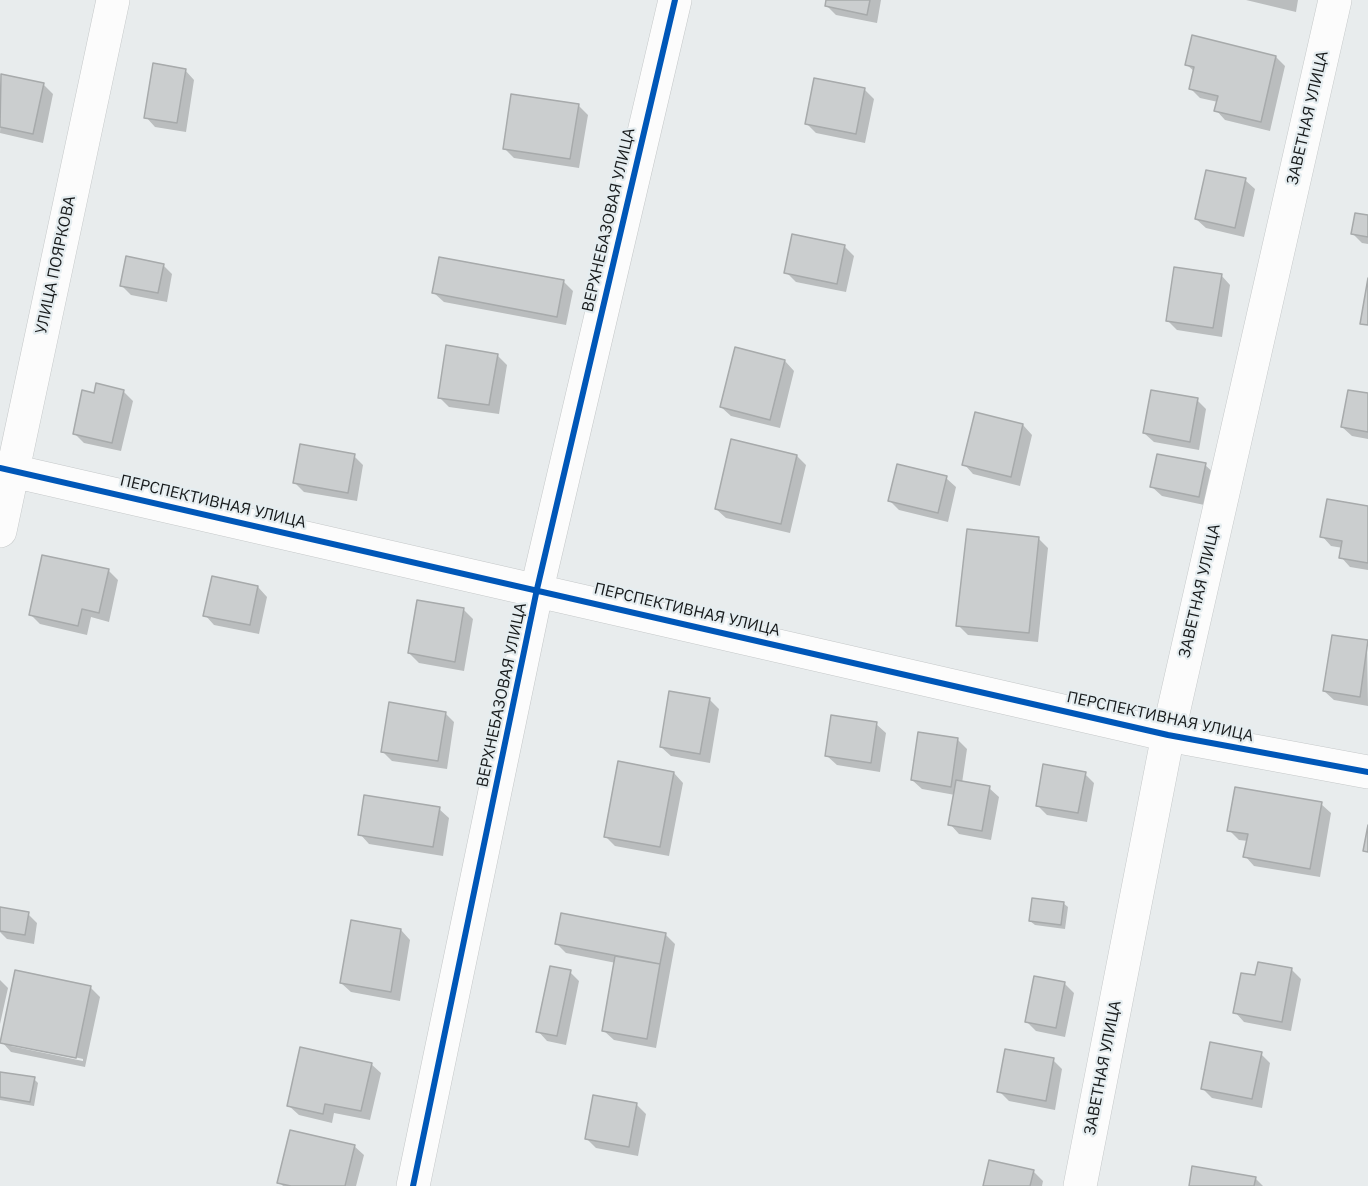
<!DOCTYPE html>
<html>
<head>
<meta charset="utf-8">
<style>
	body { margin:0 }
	canvas { display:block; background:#e8eced }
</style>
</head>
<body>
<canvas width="1368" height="1186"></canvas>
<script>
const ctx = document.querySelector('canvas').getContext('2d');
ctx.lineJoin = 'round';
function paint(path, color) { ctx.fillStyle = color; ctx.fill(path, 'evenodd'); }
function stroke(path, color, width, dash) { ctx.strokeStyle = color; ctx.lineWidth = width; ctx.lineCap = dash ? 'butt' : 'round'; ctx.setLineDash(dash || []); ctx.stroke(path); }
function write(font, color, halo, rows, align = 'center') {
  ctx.font = font + ' "IBM Plex Sans",sans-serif'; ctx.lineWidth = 4.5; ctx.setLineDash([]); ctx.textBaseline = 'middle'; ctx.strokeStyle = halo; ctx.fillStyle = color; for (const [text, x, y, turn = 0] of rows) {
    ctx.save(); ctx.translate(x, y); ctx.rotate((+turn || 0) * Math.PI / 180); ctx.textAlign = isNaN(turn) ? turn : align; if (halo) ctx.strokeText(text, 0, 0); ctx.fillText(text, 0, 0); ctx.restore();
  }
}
paint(new Path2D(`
	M827 0H881L877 23 836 15 826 5Z
	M1246 0H1298L1296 12Z
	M1276 57 1285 66 1270 131 1225 120 1216 110 1218 102 1200 98 1191 89 1195 72 1187 65Z
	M185 70 194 80 186 132 155 127 146 117Z
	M3 76 43 84 53 94 43 143 0 133Z
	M864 89 874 99 865 143 816 133 807 124Z
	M578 105 588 115 579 168 514 158 504 148Z
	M1245 180 1255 189 1244 237 1206 228 1196 219Z
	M1368 217V244L1362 243 1352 233Z
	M844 246 854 256 846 292 796 282 786 272Z
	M163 265 172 274 167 302 131 295 121 285Z
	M1221 275 1230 285 1222 337 1177 330 1167 320Z
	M563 281 573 291 566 325 444 302 434 293Z
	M497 355 507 365 499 414 449 407 439 397Z
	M785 361 794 371 780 428 731 416 721 407Z
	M123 391 133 401 121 451 84 443 74 433 95 394Z
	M1368 395V439L1352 436 1342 427Z
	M1197 400 1206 409 1199 450 1154 442 1144 433Z
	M1023 425 1032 435 1020 486 973 474 964 464Z
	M354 456 363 465 357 501 304 492 295 483Z
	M797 456 806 465 790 533 726 518 716 509Z
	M1205 465 1215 474 1209 506 1162 496 1152 487Z
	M946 478 956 487 948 522 899 510 890 501Z
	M1368 508V570L1350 567 1341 557 1343 548 1331 546 1322 536Z
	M1038 538 1048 548 1038 642 968 635 958 625Z
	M43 556 109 571 118 580 109 622 91 617 87 635 40 624 30 614Z
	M258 587 267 597 259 634 214 625 205 615Z
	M463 609 473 619 464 671 419 663 409 653Z
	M1367 642 1368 706 1334 700 1324 691Z
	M709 699 719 709 710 763 671 756 661 747Z
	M445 713 454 722 447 769 392 761 382 751Z
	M876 724 886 733 880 772 837 765 827 756Z
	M919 734 958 740 967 749 962 783 989 788 999 797 991 840 959 834 950 824 955 795 922 789 912 780Z
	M674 773 683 783 669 856 615 846 605 836Z
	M1085 774 1094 783 1087 822 1047 815 1037 805Z
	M1321 804 1331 813 1320 877 1254 866 1245 856 1248 841 1239 840 1229 830Z
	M439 809 449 818 443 856 369 844 360 834Z
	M1063 903 1068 907 1065 929 1035 925 1030 921Z
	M28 914 37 923 34 944 7 939 0 932V916Z
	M401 930 410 940 400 1001 351 992 341 983Z
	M665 934 675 944 656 1048 614 1040 604 1031 616 963 566 953 557 944Z
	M1292 970 1301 979 1291 1031 1244 1022 1235 1012Z
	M570 972 579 981 566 1045 547 1041 538 1031Z
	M0 980 8 988 0 1024Z
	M1064 983 1074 993 1065 1037 1036 1031 1027 1022Z
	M91 988 100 997 85 1067 11 1052 2 1042ZM11 1043 83 1059V1061L11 1046Z
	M1261 1054 1270 1063 1262 1108 1212 1098 1202 1088Z
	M1053 1060 1062 1069 1055 1110 1009 1101 999 1091Z
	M371 1064 381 1073 370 1120 334 1113 332 1123 299 1115 289 1106Z
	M0 1073 34 1079 38 1083 34 1106 0 1100Z
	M637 1105 646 1114 638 1156 596 1148 586 1138Z
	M354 1146 364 1155 356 1186H283L279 1182Z
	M1033 1171 1043 1181 1042 1186H984Z
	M1255 1178 1263 1186H1190Z`), '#0003');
const building = new Path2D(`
	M826 0H870L867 15 825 6Z
	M1192 35 1276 56 1261 122 1214 111 1218 96 1189 89 1194 67 1185 65Z
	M153 63 186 69 177 123 144 118Z
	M1 74 44 83 33 134 0 127Z
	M814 78 865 88 856 134 805 124Z
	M511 94 579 104 570 159 503 149Z
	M1206 170 1246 178 1235 228 1195 219Z
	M1355 213 1368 215V237L1351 234Z
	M792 234 845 245 837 284 784 273Z
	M126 256 164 264 158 293 120 286Z
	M439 257 564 280 557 317 432 293Z
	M1174 267 1222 274 1213 328 1166 321Z
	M1368 278V325L1360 324Z
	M446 345 498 354 489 405 438 398Z
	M735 347 785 360 770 420 720 407Z
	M96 383 124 390 112 443 73 434 82 390 94 393Z
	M1151 390 1198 398 1190 442 1143 433Z
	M1348 390 1368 393V432L1341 427Z
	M975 412 1023 424 1011 477 962 465Z
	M731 439 797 455 781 524 715 509Z
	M300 444 355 454 348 493 293 483Z
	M1157 454 1206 463 1199 497 1150 487Z
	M897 464 947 476 938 513 888 501Z
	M1327 499 1368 506V563L1339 558 1342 541 1320 537Z
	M967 529 1039 537 1029 633 956 626Z
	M42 555 109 569 99 613 82 609 78 626 29 615Z
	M212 576 258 586 250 625 203 616Z
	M417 600 464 608 455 662 408 653Z
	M1332 635 1368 640 1360 697 1323 691Z
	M669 691 710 698 700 754 660 747Z
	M389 702 446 712 438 761 381 752Z
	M831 715 877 722 871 763 825 756Z
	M918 732 958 738 951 787 911 780Z
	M618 761 674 772 660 847 604 837Z
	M1043 764 1086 772 1078 813 1036 806Z
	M956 780 990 786 982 831 948 825Z
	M1235 787 1322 802 1310 869 1243 857 1248 834 1227 831Z
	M364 795 440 807 433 847 358 835Z
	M1368 825V852L1363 851Z
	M1032 898 1064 902 1061 925 1029 921Z
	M0 907 29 912 25 935 0 931Z
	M561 913 666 933 660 964 555 944Z
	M351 920 401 929 391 992 340 983Z
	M615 956 660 964 647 1039 602 1031Z
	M1258 962 1292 968 1282 1022 1233 1013 1241 973 1255 975Z
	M550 966 571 970 557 1036 536 1032Z
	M15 970 91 986 76 1058 0 1043Z
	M1034 976 1065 982 1056 1028 1025 1022Z
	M1210 1042 1262 1052 1252 1099 1201 1089Z
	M300 1047 372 1063 361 1111 325 1104 323 1114 287 1106Z
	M1005 1049 1054 1058 1046 1101 997 1092Z
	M0 1072 35 1077 30 1102 0 1097Z
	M593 1095 637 1103 629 1147 585 1139Z
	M290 1130 355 1145 345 1186H291L277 1183Z
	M989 1160 1034 1170 1030 1186H983Z
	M1192 1166 1256 1177 1254 1186H1189Z`);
paint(building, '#cbcecf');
stroke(building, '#a7aaab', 1.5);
const street = new Path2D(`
	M0 468 1168 735 1368 772
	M0 531 113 0
	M413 1186 537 589 675 0
	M1080 1186 1168 735 1335 0`);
stroke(street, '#c5c8c9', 34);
stroke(street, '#fcfcfc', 33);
stroke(new Path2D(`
	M0 468 1168 735 1368 772
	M413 1186 537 589 675 0`), '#0057b8', 6);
write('16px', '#171a1b', '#e5edf0', [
	["ЗАВЕТНАЯ УЛИЦА",1308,118,-77],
	["ВЕРХНЕБАЗОВАЯ УЛИЦА",609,220,-77],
	["УЛИЦА ПОЯРКОВА",56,265,-78],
	["ПЕРСПЕКТИВНАЯ УЛИЦА",213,502,13],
	["ЗАВЕТНАЯ УЛИЦА",1200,591,-77],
	["ПЕРСПЕКТИВНАЯ УЛИЦА",687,610,13],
	["ВЕРХНЕБАЗОВАЯ УЛИЦА",502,695,-78],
	["ПЕРСПЕКТИВНАЯ УЛИЦА",1160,717,12],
	["ЗАВЕТНАЯ УЛИЦА",1103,1068,-79]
]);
</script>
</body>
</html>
